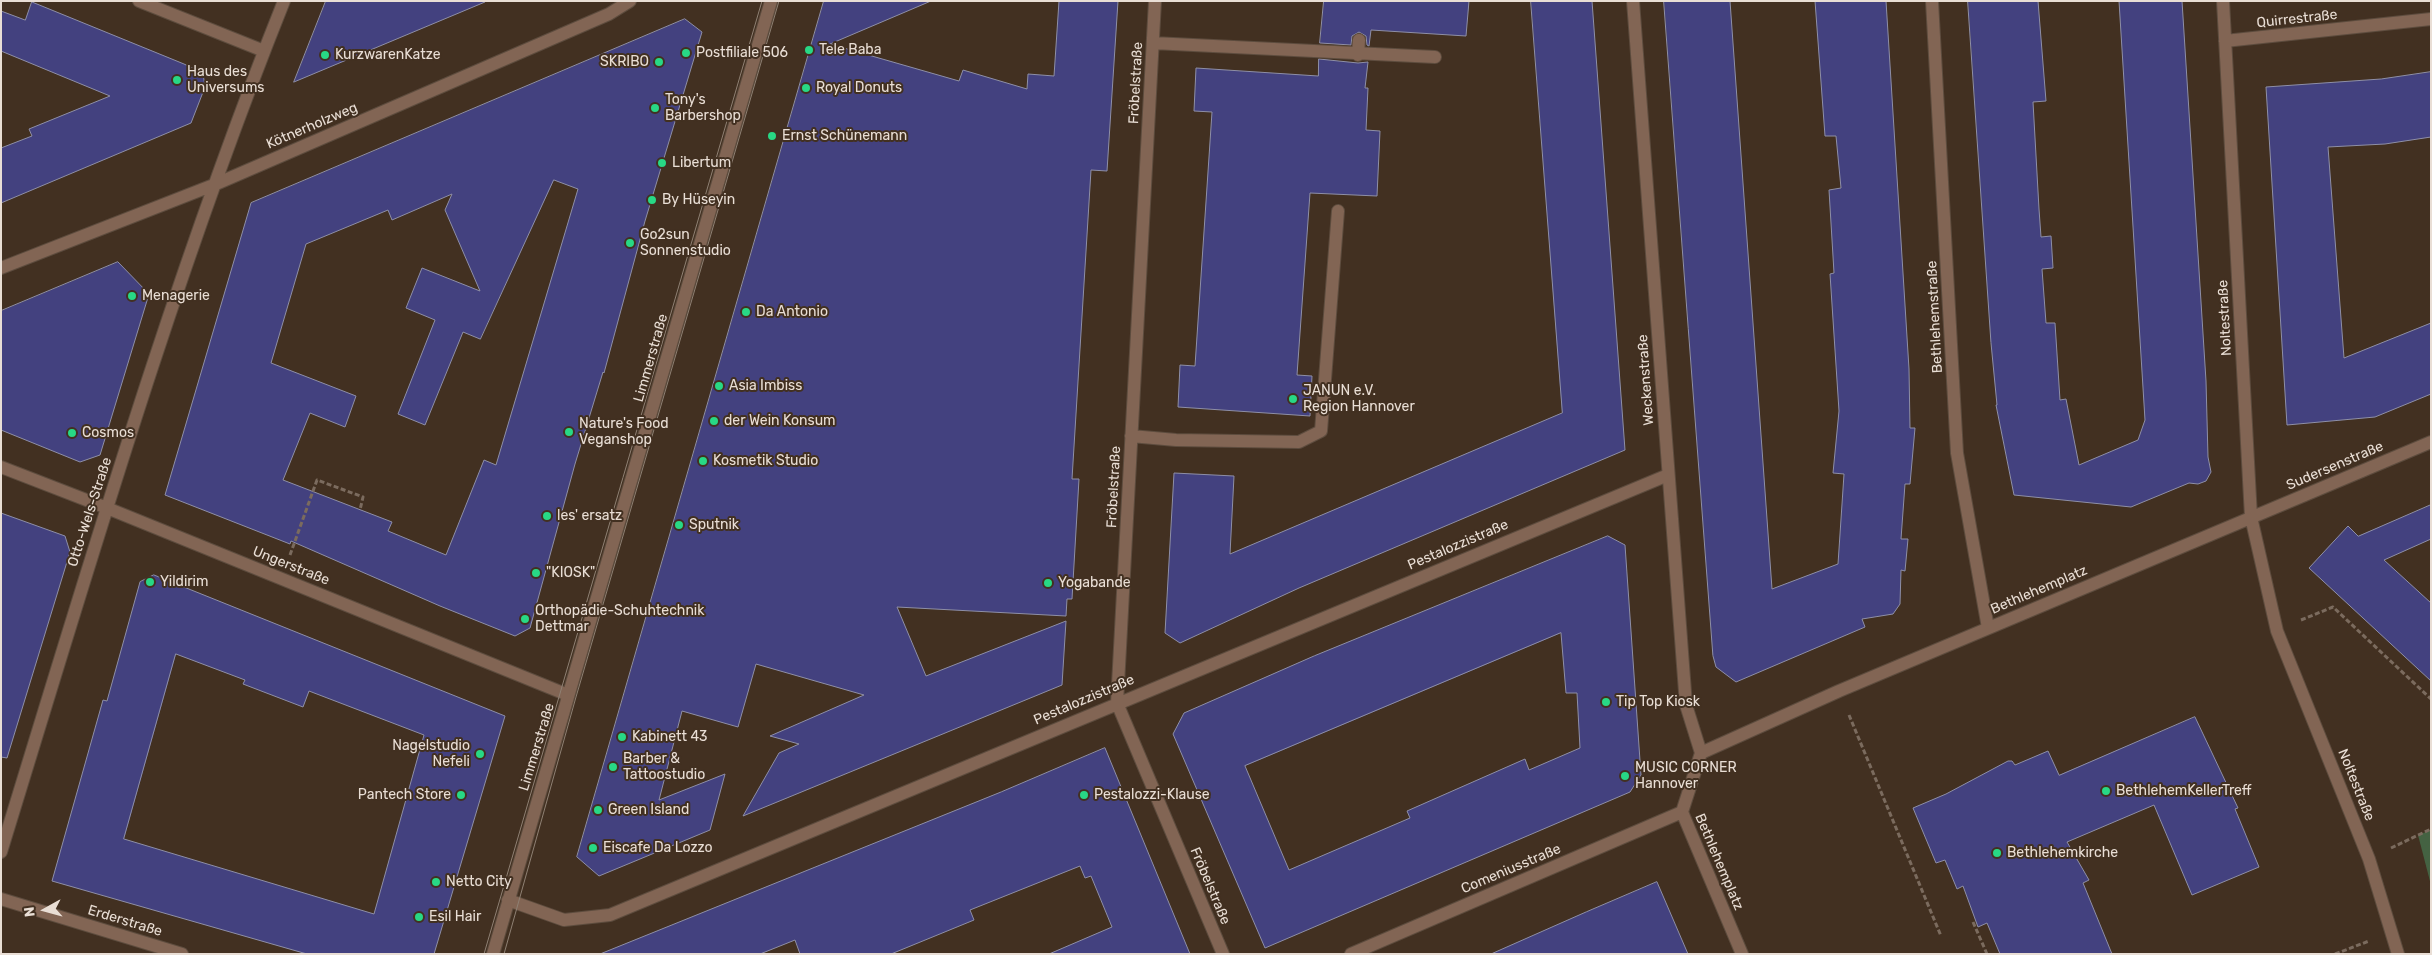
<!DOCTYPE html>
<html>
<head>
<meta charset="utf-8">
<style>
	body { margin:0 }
	#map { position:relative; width:2432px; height:955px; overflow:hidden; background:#423021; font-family:Rubik,sans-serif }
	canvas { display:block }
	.frame { position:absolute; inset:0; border:2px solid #e9ded5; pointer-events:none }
	.north { position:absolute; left:20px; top:885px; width:50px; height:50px; -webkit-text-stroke:4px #423021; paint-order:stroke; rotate:263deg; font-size:14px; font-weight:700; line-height:20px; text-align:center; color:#e9ded5 }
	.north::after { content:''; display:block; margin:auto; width:18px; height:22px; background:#e9ded5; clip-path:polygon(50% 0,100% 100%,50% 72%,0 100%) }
</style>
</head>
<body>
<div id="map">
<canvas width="2432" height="955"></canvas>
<div class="frame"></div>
<div class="north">N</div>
</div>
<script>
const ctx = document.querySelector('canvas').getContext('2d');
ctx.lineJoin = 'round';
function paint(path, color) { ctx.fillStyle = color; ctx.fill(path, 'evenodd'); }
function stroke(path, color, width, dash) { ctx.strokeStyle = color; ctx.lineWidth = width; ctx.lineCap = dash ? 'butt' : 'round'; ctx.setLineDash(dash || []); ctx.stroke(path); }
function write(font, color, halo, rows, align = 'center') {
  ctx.font = font + ' Rubik,sans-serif'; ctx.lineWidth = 4; ctx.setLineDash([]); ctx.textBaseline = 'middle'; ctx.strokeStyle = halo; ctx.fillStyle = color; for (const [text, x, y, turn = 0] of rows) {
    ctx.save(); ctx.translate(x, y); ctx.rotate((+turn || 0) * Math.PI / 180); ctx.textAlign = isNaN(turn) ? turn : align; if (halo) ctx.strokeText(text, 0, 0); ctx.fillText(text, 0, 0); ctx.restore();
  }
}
paint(new Path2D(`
	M2431 830V885L2418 835Z`), '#446242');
const building = new Path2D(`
	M326 1H485V2L294 82Z
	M824 1H931L830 44 959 81 963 70 1027 89 1028 74 1054 76 1059 1H1118L1107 171 1091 170 1072 479H1079L1072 599H1067L1066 616 897 607 926 676 1066 621 1062 685 743 816 779 753 799 744 770 736 864 695 756 664 738 727 682 711 659 800 725 774 710 830 599 876 577 857Z
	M1324 1H1469L1466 36 1371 30 1369 46 1367 45 1366 36 1359 32 1352 36 1351 45 1320 43Z
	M1531 1H1592L1625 450 1299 588 1180 643 1165 633 1174 473 1234 476 1230 554 1562 413Z
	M1664 1H1730L1772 589 1838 564 1844 474 1833 473 1839 411 1830 274 1834 273 1829 190 1841 188 1836 136H1825L1815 1H1886L1909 369 1910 428H1915L1910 484H1905L1901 539H1908L1905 571 1901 570 1900 604 1893 614 1862 619 1865 627 1736 682 1716 667 1713 656Z
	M1968 1H2038L2046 101 2033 102 2039 209 2041 237 2051 236 2053 268 2042 269 2046 323H2055L2060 400 2066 399 2079 465 2138 440 2145 420 2119 1H2182L2206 381 2208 457 2211 472 2206 481 2198 484 2189 483 2131 507 2014 495 1996 405H1997L1991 343Z
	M32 2 184 64 203 73 205 87 191 123 1 203V148L32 136 29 129 110 96 1 51V11L25 20Z
	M685 19 702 32 645 221 604 373 603 372 575 464 530 628 515 636 440 606 291 541 290 544 165 495 251 203ZM554 180 578 189 496 465 484 460 446 555 388 531 392 522 283 480 310 413 345 427 356 396 271 363 306 244 388 210 392 220 452 194 445 210 480 291 422 268 406 308 435 320 398 414 425 425 463 332 480 339Z
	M1319 59 1358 63 1368 62 1365 88H1368L1366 130 1380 131 1377 196 1310 193 1297 375 1312 376 1310 416 1178 407 1180 365 1195 366 1212 112 1194 111 1196 68 1318 76Z
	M2431 72V137L2385 144 2328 147 2344 358 2431 323V394L2375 417 2287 425 2266 87 2381 79Z
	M118 262 149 294 100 455 80 462 1 430V311Z
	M2431 505V539L2384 560 2431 603V681L2309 568 2348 526 2358 536Z
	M1 513 65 536 70 552 7 758 1 757Z
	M1608 536 1625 545 1641 775 1630 792 1265 948 1173 734 1184 713 1314 656ZM1561 633 1566 693H1577L1580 748 1529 770 1525 759 1407 811 1410 818 1289 870 1245 766Z
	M154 575 505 716 434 954H307L52 881 103 700 107 701 140 582ZM176 654 245 680 243 684 303 707 309 691 424 735 374 914 124 839Z
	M2195 717 2238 808 2235 809 2259 867 2192 895 2154 805 2067 842 2089 880 2083 883 2112 954H2000L1987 923 1978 927 1963 886 1957 889 1945 860 1936 863 1913 808 1946 794 2008 761H2012L2015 765 2048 751 2059 775Z
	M1105 748 1190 954H1049L1112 927 1091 876 1085 878 1080 866 970 910 974 920 891 954H800L795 940 760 954H600L1001 792Z
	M1657 882 1688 954H1491L1586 912Z`);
paint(building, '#43417f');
stroke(building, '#8e8fa7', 1);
const minor = new Path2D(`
	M139 1 264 51
	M1155 1 1117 703 1223 954
	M1633 1 1686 705 1701 753
	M1932 1 1957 453 1988 628
	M2223 1 2251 517 2277 631 2369 859 2398 954
	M2225 41 2431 19
	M1153 43 1435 57
	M1358 55 1359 40
	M1 268 216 184 609 14 630 1
	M1131 436 1176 440 1299 442 1321 431 1338 211
	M1 467 107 508 568 695
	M1 852C89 566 173 278 284 1
	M1 899 182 954
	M508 900 564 920 610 915 1668 475
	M493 954 771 1
	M1351 954 1682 812
	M1742 954 1682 812 1701 753 1839 691 2431 442`);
stroke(minor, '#5d4c3e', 14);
stroke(new Path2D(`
	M290 555 317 480 363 497 360 510
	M2301 620 2333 607 2431 699
	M1849 715 1941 936
	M2391 848 2431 829
	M1973 922 1987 954
	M2335 954 2369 941`), '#7b6b5e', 3, [5, 2.5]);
stroke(minor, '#826554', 12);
stroke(new Path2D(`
	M484 954 762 1
	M504 954 576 697 779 1`), '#8f8174', 1);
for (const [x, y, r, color] of [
	[809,50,5,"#28d885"],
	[686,53,5,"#28d885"],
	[325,55,5,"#28d885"],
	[659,62,5,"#28d885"],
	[177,80,5,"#28d885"],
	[806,88,5,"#28d885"],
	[655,108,5,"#28d885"],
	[772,136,5,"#28d885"],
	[662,163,5,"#28d885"],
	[652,200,5,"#28d885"],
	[630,243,5,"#28d885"],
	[132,296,5,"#28d885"],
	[746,312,5,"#28d885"],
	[719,386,5,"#28d885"],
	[1293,399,5,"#28d885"],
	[714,421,5,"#28d885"],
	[569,432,5,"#28d885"],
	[72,433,5,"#28d885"],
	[703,461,5,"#28d885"],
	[547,516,5,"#28d885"],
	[679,525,5,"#28d885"],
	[536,573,5,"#28d885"],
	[150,582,5,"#28d885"],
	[1048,583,5,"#28d885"],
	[525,619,5,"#28d885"],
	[1606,702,5,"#28d885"],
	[622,737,5,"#28d885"],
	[480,754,5,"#28d885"],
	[613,767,5,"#28d885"],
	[1625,776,5,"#28d885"],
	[2106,791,5,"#28d885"],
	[461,795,5,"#28d885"],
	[1084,795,5,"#28d885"],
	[598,810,5,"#28d885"],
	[593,848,5,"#28d885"],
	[1997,853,5,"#28d885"],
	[436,882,5,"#28d885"],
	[419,917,5,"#28d885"]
]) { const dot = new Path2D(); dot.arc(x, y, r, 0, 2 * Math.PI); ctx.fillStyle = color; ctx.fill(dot); stroke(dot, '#423021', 2); }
write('14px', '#e9ded5', '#423021', [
	["Quirrestraße",2297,19,-6],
	["Fröbelstraße",1136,83,-87],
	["Kötnerholzweg",312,126,-23],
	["Bethlehemstraße",1935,317,-93],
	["Noltestraße",2225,318,-93],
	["Limmerstraße",651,358,-74],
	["Weckenstraße",1646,380,-94],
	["Sudersenstraße",2335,466,-23],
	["Fröbelstraße",1114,487,-87],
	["Otto-Wels-Straße",90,512,-72],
	["Pestalozzistraße",1458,545,-23],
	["Ungerstraße",291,566,22],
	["Bethlehemplatz",2039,590,-23],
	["Pestalozzistraße",1084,700,-23],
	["Limmerstraße",537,747,-73],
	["Noltestraße",2356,785,68],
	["Bethlehemplatz",1719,862,67],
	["Comeniusstraße",1511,869,-23],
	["Fröbelstraße",1210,886,67],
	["Erderstraße",125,921,17]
]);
write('14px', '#e9ded5', '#423021', [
	["Tele Baba",819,50],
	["Postfiliale 506",696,53],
	["KurzwarenKatze",335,55],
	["SKRIBO",649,62,"right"],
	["Haus des",187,72],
	["Universums",187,88],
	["Royal Donuts",816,88],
	["Tony's",665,100],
	["Barbershop",665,116],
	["Ernst Schünemann",782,136],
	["Libertum",672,163],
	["By Hüseyin",662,200],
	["Go2sun",640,235],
	["Sonnenstudio",640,251],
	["Menagerie",142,296],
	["Da Antonio",756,312],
	["Asia Imbiss",729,386],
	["JANUN e.V.",1303,391],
	["Region Hannover",1303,407],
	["der Wein Konsum",724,421],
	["Nature's Food",579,424],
	["Veganshop",579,440],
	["Cosmos",82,433],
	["Kosmetik Studio",713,461],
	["les' ersatz",557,516],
	["Sputnik",689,525],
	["\"KIOSK\"",546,573],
	["Yildirim",160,582],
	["Yogabande",1058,583],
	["Orthopädie-Schuhtechnik",535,611],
	["Dettmar",535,627],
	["Tip Top Kiosk",1616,702],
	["Kabinett 43",632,737],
	["Nagelstudio",470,746,"right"],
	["Nefeli",470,762,"right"],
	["Barber &",623,759],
	["Tattoostudio",623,775],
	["MUSIC CORNER",1635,768],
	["Hannover",1635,784],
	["BethlehemKellerTreff",2116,791],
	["Pantech Store",451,795,"right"],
	["Pestalozzi-Klause",1094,795],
	["Green Island",608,810],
	["Eiscafe Da Lozzo",603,848],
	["Bethlehemkirche",2007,853],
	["Netto City",446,882],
	["Esil Hair",429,917]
], 'left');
</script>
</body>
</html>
